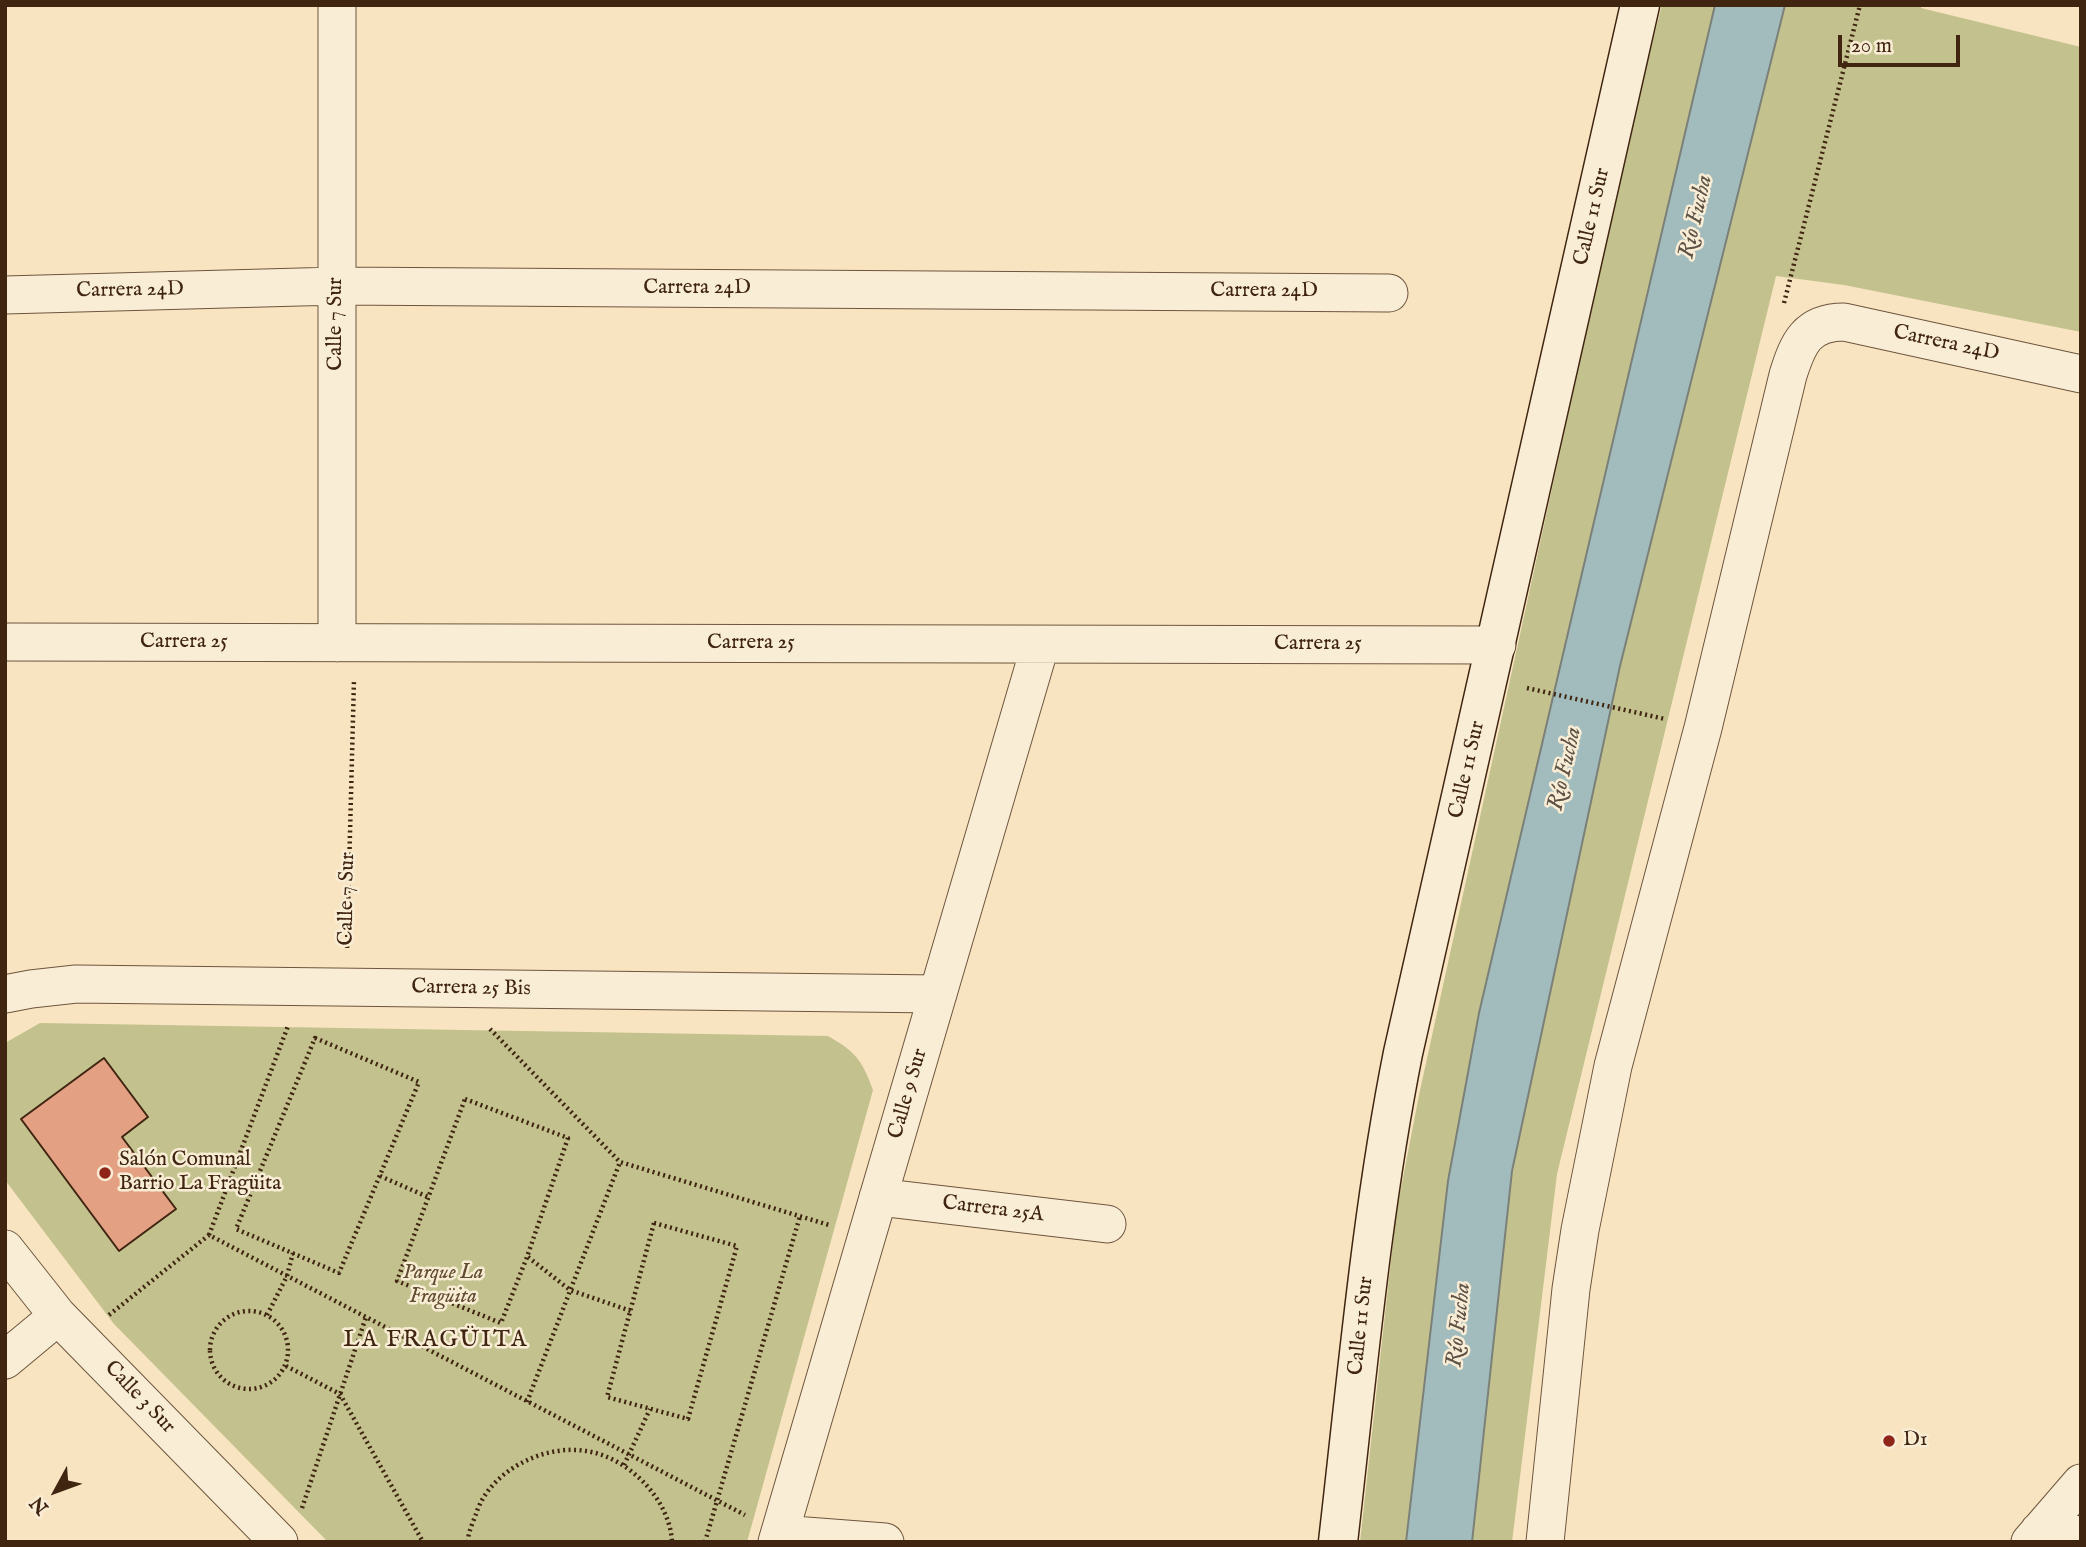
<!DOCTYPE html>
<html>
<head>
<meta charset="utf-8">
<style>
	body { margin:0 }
	#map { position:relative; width:2086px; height:1547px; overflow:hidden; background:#f8e4c0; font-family:"IM FELL English",serif }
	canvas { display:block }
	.frame { position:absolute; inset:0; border:7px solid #402511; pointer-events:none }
	.north { position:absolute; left:21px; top:1456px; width:70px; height:70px; -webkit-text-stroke:5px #faedd6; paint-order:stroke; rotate:229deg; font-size:19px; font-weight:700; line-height:28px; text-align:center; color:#402511 }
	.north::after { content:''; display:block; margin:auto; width:24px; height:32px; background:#402511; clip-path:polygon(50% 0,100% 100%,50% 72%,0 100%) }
	.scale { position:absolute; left:1838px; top:35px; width:122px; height:32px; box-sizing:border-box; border:4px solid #402511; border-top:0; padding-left:9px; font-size:21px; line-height:24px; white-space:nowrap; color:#402511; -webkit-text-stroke:5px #faedd6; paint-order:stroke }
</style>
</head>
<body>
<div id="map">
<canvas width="2086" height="1547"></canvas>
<div class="frame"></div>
<div class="north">N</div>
<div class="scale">20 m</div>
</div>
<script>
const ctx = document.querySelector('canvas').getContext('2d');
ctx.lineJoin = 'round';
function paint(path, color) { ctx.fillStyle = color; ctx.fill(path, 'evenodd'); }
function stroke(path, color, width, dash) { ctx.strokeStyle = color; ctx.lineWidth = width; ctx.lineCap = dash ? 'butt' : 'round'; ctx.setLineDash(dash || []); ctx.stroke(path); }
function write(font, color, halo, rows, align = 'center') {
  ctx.font = font + ' "IM FELL English",serif'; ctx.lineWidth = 5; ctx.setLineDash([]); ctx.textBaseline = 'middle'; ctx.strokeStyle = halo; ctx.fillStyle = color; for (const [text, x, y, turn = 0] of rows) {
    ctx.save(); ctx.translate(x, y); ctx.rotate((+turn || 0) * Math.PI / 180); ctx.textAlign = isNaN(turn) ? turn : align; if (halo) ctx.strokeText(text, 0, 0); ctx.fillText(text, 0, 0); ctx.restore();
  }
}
paint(new Path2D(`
	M1662 5H1921V8L2081 47V332L1844 285 1776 276 1557 1174 1512 1542H1360L1396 1214 1419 1095 1637 101Z
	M40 1023 828 1036C856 1052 862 1060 873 1090L747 1542H328L114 1324 5 1180V1043Z`), '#c3c28e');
const water = new Path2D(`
	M1715 5H1785L1620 666 1512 1171 1472 1542H1406L1448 1181 1479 1013Z`);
paint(water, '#a2bcbd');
stroke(water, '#7b8078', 2);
const building = new Path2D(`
	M104 1058 148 1117 122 1137 176 1209 119 1251 21 1119Z`);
paint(building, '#e3a082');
stroke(building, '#402511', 2);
const street = new Path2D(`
	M337 5V643
	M5 295 337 286 1389 293
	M5 642 1497 645
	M5 994 31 989 76 984 938 994
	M878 1197 1107 1224
	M5 1249 58 1316 279 1542
	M5 1360 58 1316
	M2039 1531 2081 1535
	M780 1534 885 1542
	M777 1542 1040 646
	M1545 1542 1571 1289 1580 1230 1613 1066 1703 728 1788 375C1798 343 1807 322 1844 322L2081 374
	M2030 1542 2081 1483`);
const secondary = new Path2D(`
	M1338 1542C1357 1378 1371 1214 1403 1053L1640 5`);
stroke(street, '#6e553d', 39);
stroke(secondary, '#402511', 41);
stroke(new Path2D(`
	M1784 303 1860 5
	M1527 688 1665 719
	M347 948 354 680
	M490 1029 620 1162 829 1225
	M315 1038 419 1082 339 1273 236 1229Z
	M465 1099 568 1138 527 1257 501 1323 397 1281Z
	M380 1176 428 1197
	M654 1223 737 1246 688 1419 607 1397Z
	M209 1235 288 1026
	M528 1257 570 1290 631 1311
	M210 1350a39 39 0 1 1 78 0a39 39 0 1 1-78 0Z
	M109 1315 209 1235 745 1515
	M267 1315 287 1276 293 1253
	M286 1366 340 1394 423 1542
	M527 1402 620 1162
	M624 1465 650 1409
	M302 1508 366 1317
	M468 1542C468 1531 474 1521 477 1511 492 1470 544 1444 586 1451 628 1457 670 1499 672 1542
	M705 1542 800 1216`), '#402511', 4.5, [2, 3.5]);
stroke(street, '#faedd6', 37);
stroke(secondary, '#faedd6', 38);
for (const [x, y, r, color] of [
	[105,1173,7,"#8f2418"],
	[1889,1441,7,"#8f2418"]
]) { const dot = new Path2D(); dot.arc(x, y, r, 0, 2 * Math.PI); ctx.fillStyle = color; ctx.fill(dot); stroke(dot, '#faedd6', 2.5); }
write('21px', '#402511', '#faedd6', [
	["Calle 11 Sur",1593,217,-77],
	["Carrera 24D",697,289],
	["Carrera 24D",130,291,-1],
	["Carrera 24D",1264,292],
	["Calle 7 Sur",337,324,-90],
	["Carrera 24D",1946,344,12],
	["Carrera 25",184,643],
	["Carrera 25",751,644],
	["Carrera 25",1318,645],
	["Calle 11 Sur",1468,770,-77],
	["Calle 7 Sur",348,899,-89],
	["Carrera 25 Bis",471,989,1],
	["Calle 9 Sur",909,1094,-74],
	["Carrera 25A",993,1210,7],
	["Calle 11 Sur",1362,1326,-84],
	["Calle 3 Sur",139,1398,46]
]);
write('21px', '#402511', '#faedd6', [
	["Salón Comunal",119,1161],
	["Barrio La Fragüita",119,1185],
	["D1",1903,1441]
], 'left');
write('italic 21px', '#614c30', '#faedd6', [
	["Parque La",443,1274],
	["Fragüita",443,1298]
]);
write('italic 23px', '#5d5245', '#faedd6', [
	["Río Fucha",1697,217,-77],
	["Río Fucha",1566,769,-77],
	["Río Fucha",1460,1325,-84]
]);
ctx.letterSpacing = '2px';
write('23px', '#402511', '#faedd6', [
	["LA FRAGÜITA",436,1341]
]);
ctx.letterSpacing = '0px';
</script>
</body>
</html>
